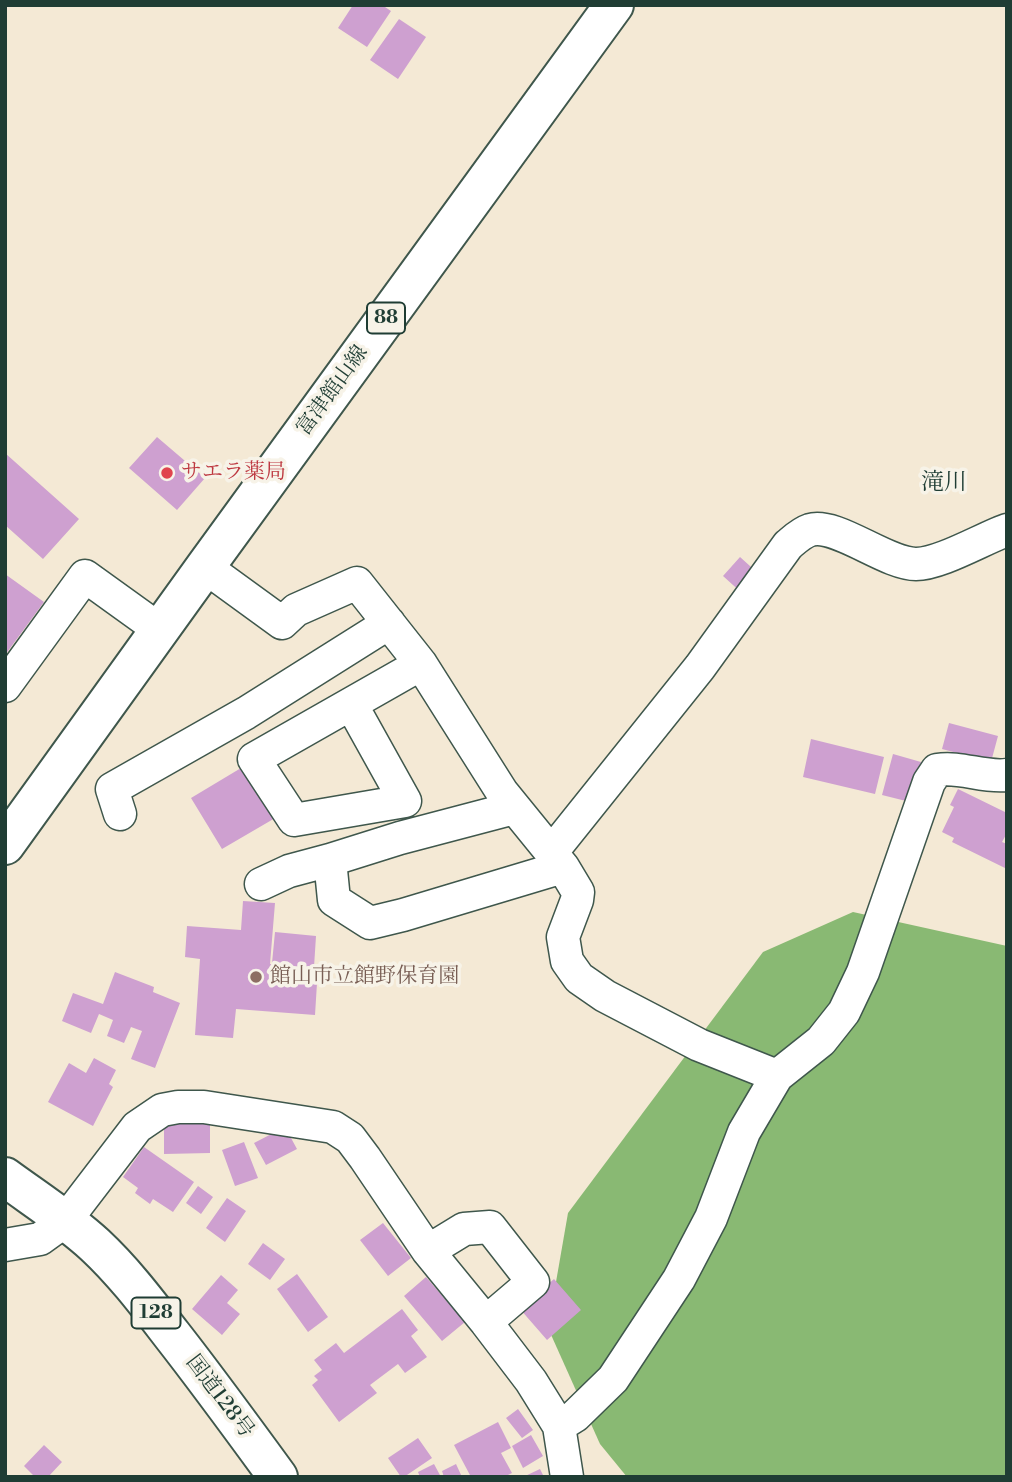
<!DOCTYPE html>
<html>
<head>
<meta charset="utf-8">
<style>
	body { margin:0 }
	#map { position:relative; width:1012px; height:1482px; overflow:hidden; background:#f4e9d5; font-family:"Libre Bodoni",serif }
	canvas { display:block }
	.frame { position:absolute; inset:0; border:7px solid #1f3d34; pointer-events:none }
</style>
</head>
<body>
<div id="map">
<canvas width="1012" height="1482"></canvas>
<div class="frame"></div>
</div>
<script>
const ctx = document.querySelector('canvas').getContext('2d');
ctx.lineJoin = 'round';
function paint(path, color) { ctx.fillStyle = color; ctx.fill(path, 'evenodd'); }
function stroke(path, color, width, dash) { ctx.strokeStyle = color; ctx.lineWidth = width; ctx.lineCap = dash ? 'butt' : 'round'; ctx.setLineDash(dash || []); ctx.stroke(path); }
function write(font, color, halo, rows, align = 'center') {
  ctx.font = font + ' "Libre Bodoni","Noto Serif JP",serif'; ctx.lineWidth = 7; ctx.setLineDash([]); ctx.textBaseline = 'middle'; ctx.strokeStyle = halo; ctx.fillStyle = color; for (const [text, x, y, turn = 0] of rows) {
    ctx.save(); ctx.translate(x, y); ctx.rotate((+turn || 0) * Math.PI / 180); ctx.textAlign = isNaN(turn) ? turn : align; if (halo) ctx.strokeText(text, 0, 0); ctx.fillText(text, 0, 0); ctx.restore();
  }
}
paint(new Path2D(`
	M853 912 1007 946V1477H627L600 1444 548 1328 568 1213 763 952Z`), '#89b973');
paint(new Path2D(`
	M353 5H382L391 11 367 47 338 28Z
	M399 19 426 37 398 79 370 60Z
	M157 437 205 478 177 510 129 468Z
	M5 453 79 519 43 559 5 525Z
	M740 557 760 575 743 594 723 576Z
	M5 574 44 602 5 655Z
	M949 723 998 736 991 762 942 749Z
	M811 739 884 757 875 794 803 777Z
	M893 754 921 762 910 802 882 795Z
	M251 762 282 814 222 849 191 798Z
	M958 789 1007 813V833L1002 842 1007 844V869L952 842 954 838 942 832 954 807 950 805Z
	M243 901 275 903 270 964 293 965 272 963 275 932 316 936 314 967H318L315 1015 236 1009 233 1038 195 1035 200 959 185 957 187 926 241 930Z
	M115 972 154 987 153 992 180 1003 155 1068 131 1059 142 1031 131 1027 124 1043 107 1036 113 1020 99 1014 91 1033 62 1021 73 993 103 1004Z
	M94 1058 116 1070 109 1084 113 1087 93 1126 48 1102 69 1063 86 1073Z
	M164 1124H210V1153L164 1154Z
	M285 1127 297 1149 266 1165 254 1143Z
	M244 1142 258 1178 235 1186 222 1150Z
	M144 1147 194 1182 173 1212 153 1199 150 1204 135 1193 138 1188 123 1177Z
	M198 1186 213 1197 201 1214 186 1203Z
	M227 1198 246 1211 225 1242 206 1228Z
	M383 1223 411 1258 388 1276 360 1240Z
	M263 1243 285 1259 270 1280 248 1264Z
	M297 1274 328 1317 308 1332 277 1289Z
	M221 1275 238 1290 227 1303 240 1314 222 1335 192 1309Z
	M426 1277 465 1322 442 1341 404 1296Z
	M554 1279 581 1310 547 1340 520 1309Z
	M402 1309 418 1330 411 1336 427 1357 405 1373 398 1364 370 1385 377 1393 339 1422 312 1385 318 1380 314 1376 322 1370 314 1360 336 1343 344 1353Z
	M518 1409 533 1430 522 1438 506 1418Z
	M498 1422 511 1448 501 1453 512 1473 504 1477H471L454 1445Z
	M531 1435 543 1456 523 1468 512 1446Z
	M418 1438 432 1458 404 1477H401L388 1458Z
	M44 1445 62 1462 48 1477H35L24 1466Z
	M434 1464 441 1477H420L418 1472Z
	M456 1464 462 1477H444L442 1471Z
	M540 1469 544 1477H523Z`), '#cea0d0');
const minor = new Path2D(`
	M205 567 282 623 296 610 357 583 421 664 502 792 563 867 578 892 577 900 563 937 567 961 579 978 605 996 699 1045 777 1076
	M5 686 85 576 160 630
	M351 704 405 801 294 820 254 759 421 664
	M514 808 400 838 330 860 334 900 370 923 403 915 563 867
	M120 814 112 789 246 713 389 623
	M551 853 700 667 788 545C794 540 801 533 810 530 836 522 886 564 916 564 940 564 982 539 1007 530
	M261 884 289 871 330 860
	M5 1245 40 1239 65 1221 137 1127 162 1110 178 1107H204L333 1127 350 1138 365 1158 428 1251 486 1322 531 1381 559 1426 567 1477
	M428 1251 464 1229 490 1227 533 1282 486 1322
	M559 1426 575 1416 613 1379 679 1279 711 1218 744 1132 777 1076 821 1041 844 1012 863 972 929 782 937 770C961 766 983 778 1007 775`);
const major = new Path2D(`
	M5 845 205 567 614 5`);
const highway = new Path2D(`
	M5 1177C35 1199 68 1220 95 1245 124 1272 148 1304 172 1335 208 1381 243 1429 278 1477`);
stroke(minor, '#3f574c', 35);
stroke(major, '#3f574c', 42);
stroke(highway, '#3f574c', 42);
stroke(minor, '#fff', 32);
stroke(major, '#fff', 38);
stroke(highway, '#fff', 38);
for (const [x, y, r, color] of [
	[167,473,7,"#e0444e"],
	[256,977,7,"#8d6e63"]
]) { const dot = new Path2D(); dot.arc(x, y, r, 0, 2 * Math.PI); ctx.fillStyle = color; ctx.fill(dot); stroke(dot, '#f7f3e8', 2.5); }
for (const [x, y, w] of [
	[386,318,38],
	[156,1313,49]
]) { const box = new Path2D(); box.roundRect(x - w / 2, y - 15.5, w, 31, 5); ctx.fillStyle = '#f7f3e8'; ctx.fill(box); stroke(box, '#1f3d34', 2); }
write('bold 19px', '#1f3d34', null, [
	["88",386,318],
	["128",156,1313]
]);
write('21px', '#1f3d34', '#f7f3e8', [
	["富津館山線",333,391,-54],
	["国道128号",219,1397,53]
]);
write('21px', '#be3a42', '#f7f3e8', [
	["サエラ薬局",181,473]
], 'left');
write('21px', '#785e54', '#f7f3e8', [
	["館山市立館野保育園",270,977]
], 'left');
write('23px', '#1f3d34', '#f7f3e8', [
	["滝川",944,483]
]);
</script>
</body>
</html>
